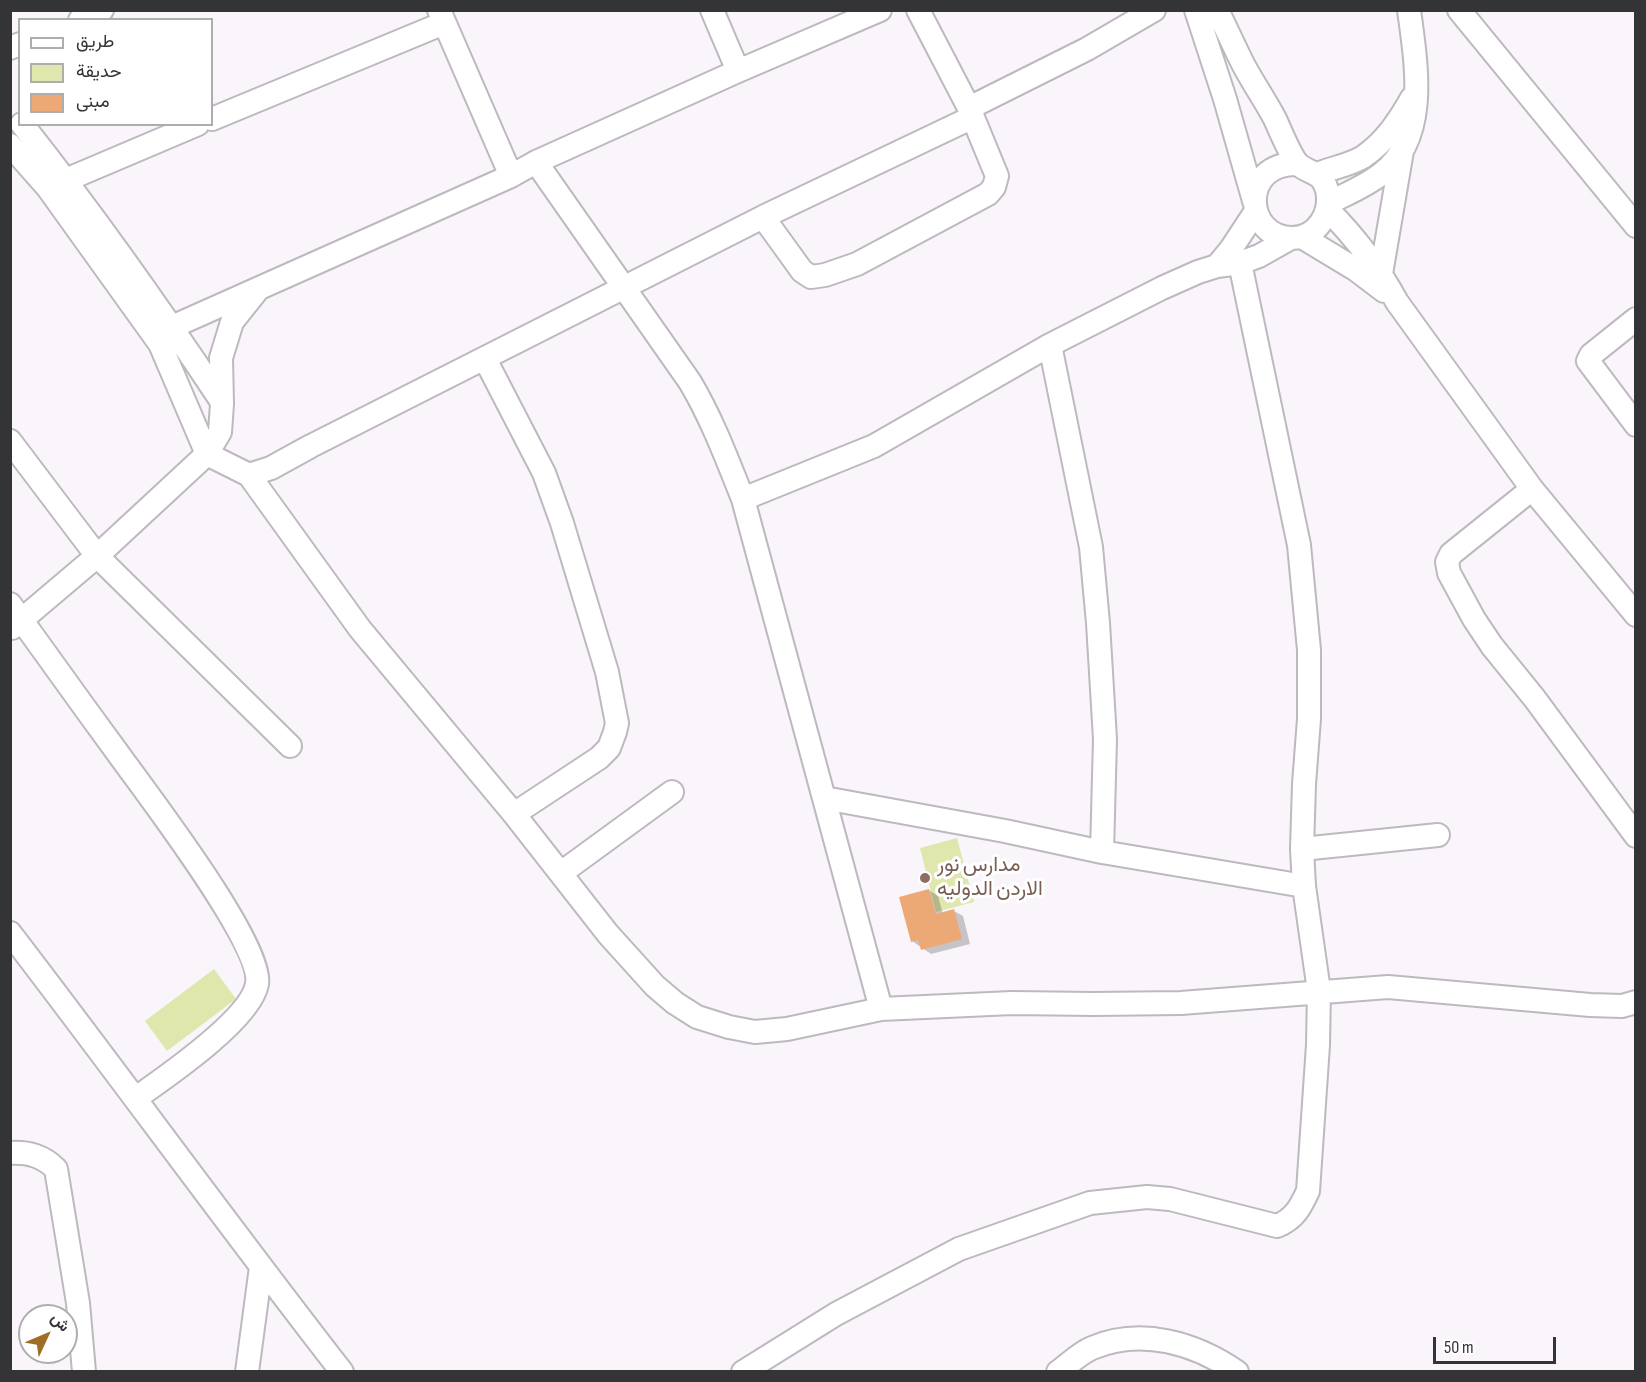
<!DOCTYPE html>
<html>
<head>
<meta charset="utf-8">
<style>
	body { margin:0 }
	#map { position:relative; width:1646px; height:1382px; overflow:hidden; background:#f9f5fb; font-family:"Sofia Sans Condensed",Vazirmatn,sans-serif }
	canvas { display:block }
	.frame { position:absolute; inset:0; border:12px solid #343335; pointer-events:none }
	.legend { position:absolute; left:18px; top:18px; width:195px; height:108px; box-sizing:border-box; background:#fff; border:2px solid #aeadae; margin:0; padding:8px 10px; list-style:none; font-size:18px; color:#343335 }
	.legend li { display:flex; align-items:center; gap:12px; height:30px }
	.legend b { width:30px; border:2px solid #aeadae }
	.north { position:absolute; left:18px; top:1304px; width:60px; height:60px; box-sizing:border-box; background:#fff; border:2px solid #aeadae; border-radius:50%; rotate:46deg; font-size:16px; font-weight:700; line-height:24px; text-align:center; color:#343335 }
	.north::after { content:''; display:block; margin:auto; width:21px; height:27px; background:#a06d24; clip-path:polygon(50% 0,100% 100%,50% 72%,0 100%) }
	.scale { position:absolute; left:1433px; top:1337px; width:123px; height:27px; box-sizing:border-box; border:3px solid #343335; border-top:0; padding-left:8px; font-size:18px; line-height:21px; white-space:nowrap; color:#343335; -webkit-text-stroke:4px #fff; paint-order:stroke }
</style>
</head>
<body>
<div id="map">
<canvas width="1646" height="1382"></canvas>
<div class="frame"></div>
<ul class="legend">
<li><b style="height:8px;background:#fff"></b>طريق</li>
<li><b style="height:16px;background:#e0e7ad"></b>حديقة</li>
<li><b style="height:16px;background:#eca976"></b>مبنى</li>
</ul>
<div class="north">ش</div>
<div class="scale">50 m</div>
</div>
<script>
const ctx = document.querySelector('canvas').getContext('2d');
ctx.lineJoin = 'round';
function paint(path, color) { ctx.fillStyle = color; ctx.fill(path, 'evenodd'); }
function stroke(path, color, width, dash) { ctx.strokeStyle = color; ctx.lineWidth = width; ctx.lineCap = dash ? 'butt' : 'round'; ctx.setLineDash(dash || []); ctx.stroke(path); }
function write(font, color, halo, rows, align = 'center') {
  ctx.font = font + ' "Sofia Sans Condensed",Vazirmatn,sans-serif'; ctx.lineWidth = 6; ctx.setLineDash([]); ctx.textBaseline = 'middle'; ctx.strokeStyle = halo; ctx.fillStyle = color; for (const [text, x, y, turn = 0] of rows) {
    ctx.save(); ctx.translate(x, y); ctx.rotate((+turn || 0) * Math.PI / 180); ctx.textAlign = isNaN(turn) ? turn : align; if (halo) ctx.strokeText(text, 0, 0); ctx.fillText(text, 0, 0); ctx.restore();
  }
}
paint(new Path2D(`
	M957 838 974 902 936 912 920 848Z
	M214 969 236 999 167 1051 145 1021Z`), '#e0e7ad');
paint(new Path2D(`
	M929 890 938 896 943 914 954 911 963 916 970 944 931 954 912 941Z`), '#0003');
paint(new Path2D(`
	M929 889 936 914 954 909 962 939 921 950 918 940 911 942 899 897Z`), '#eca976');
const minor = new Path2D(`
	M439 10 511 176
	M712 10 738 71
	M1196 10 1225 99 1254 201
	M1217 10C1226 28 1234 46 1243 64 1253 83 1265 100 1275 119 1280 130 1291 157 1298 164 1309 174 1322 171 1327 190 1332 213 1317 238 1292 238 1244 238 1239 162 1298 164
	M1459 10 1636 226
	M80 20 102 10
	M10 48 20 44
	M969 108 1087 49 1154 10
	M212 119 444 23
	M22 124C93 214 159 307 222 402
	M10 145 48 188 160 344 207 454 249 475 360 629 514 814 608 934 655 986 675 1003 697 1017 729 1027 755 1032 787 1029 881 1009 1012 1003 1094 1004 1181 1003 1388 987 1590 1005 1622 1006 1636 1002
	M536 162 690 382C712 419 727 459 743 499L881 1009
	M1317 174C1332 168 1350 165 1363 157 1385 142 1399 121 1412 98
	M66 180 198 124
	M1329 203C1346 194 1366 186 1381 174 1430 138 1416 63 1409 10
	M1328 210C1356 238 1378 267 1397 302L1532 489 1636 615
	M763 217 802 271 811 277 825 275 857 264 988 194 994 187 997 176 969 108 918 10
	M1302 237 1355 269 1384 291
	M1217 266 1231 249 1256 211
	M1381 274 1402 151
	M1636 319 1591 355 1588 361 1636 425
	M160 344 164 334 172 327 511 176 536 162 738 71 880 10
	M1050 345 1091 547 1098 623 1105 739 1102 852 1304 886
	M485 359 544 473 562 523 607 672 617 723 615 732 609 748 599 758 514 814
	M10 441 97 556 290 746
	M249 475 271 468 311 446 763 217 973 117
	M1532 489 1451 554 1447 562 1449 573 1474 619 1492 646 1535 699 1636 836
	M743 499 874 446 1050 345 1162 288 1198 272 1217 266 1240 263 1259 256 1291 238
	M10 604C46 654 81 703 117 752 144 790 264 945 257 984 251 1019 166 1077 136 1098
	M12 628 97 556 207 454 220 432 222 404 221 358 232 322 256 292
	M824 798 1005 831 1102 852
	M1302 849 1438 835
	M561 873 672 792
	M10 933C122 1079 229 1227 342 1372
	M10 1153C29 1152 43 1156 56 1169L78 1303 84 1372
	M247 1372 261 1267
	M743 1372 836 1314 959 1249 1090 1203 1147 1197 1170 1199 1277 1226C1295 1219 1301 1206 1308 1191L1318 1045 1319 991 1304 886 1302 849 1304 784 1309 719V650L1299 545 1240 263
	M1058 1372C1069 1364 1080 1353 1092 1348 1141 1327 1195 1343 1237 1372`);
stroke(minor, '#bdb9bf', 26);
stroke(minor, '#fff', 22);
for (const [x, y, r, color] of [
	[925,878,6,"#8d6e63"]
]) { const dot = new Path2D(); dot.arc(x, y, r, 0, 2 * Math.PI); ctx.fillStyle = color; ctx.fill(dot); stroke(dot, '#fff', 2); }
write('21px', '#785e54', '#fff', [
	["مدارس نور",937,866],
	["الاردن الدوليه",937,890]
], 'left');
</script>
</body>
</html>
